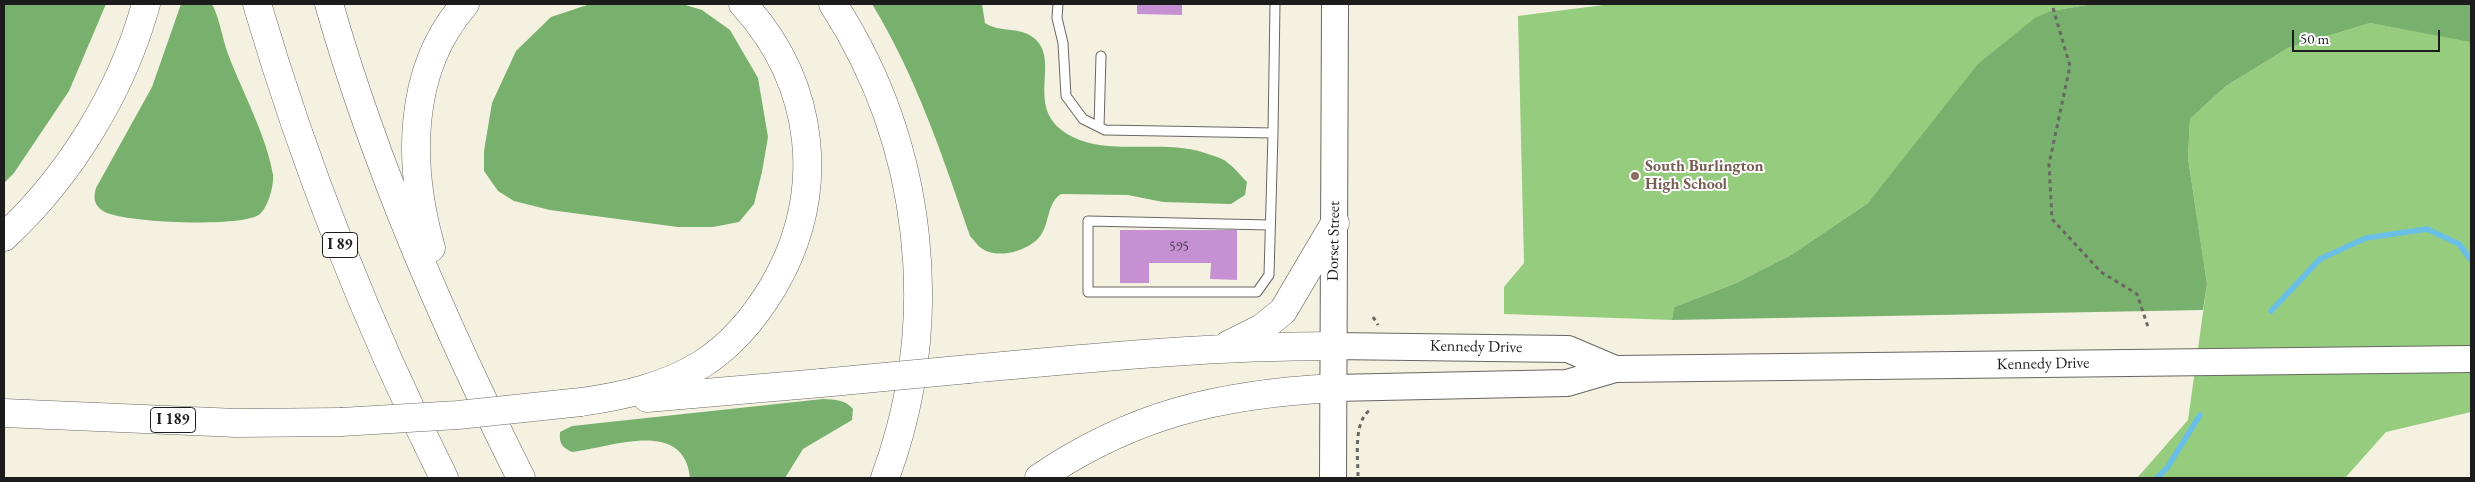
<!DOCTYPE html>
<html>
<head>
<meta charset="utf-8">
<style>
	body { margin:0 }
	#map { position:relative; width:2475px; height:482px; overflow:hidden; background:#f5f1e1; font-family:"EB Garamond",serif }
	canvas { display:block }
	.frame { position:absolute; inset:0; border:5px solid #1c1c1c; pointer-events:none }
	.scale { position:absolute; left:2292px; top:30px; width:148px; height:22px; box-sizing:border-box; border:2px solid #1c1c1c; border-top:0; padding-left:6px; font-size:15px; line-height:18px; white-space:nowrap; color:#1c1c1c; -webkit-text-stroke:4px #fff; paint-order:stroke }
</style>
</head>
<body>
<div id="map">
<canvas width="2475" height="482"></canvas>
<div class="frame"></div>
<div class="scale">50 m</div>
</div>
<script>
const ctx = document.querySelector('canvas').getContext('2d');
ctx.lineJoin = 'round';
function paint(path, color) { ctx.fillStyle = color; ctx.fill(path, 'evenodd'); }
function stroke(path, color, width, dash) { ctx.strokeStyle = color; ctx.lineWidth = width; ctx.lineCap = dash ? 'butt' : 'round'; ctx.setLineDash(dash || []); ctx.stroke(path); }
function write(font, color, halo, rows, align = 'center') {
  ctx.font = font + ' "EB Garamond",serif'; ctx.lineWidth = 4; ctx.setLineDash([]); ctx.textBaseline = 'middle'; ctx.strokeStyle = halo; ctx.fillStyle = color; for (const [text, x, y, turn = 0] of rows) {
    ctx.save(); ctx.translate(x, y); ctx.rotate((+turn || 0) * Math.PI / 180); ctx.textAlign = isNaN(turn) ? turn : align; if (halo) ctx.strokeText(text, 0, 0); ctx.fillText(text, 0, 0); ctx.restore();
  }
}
paint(new Path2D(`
	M1611 4H2092L2051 11 1913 149 1868 203 1791 255 1734 284 1674 307 1672 320 1504 314V287L1524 263 1518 16Z
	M2370 23 2471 41V412L2386 432 2345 478H2137L2188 420 2207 284 2188 158 2190 119 2226 86 2288 48Z`), '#95cc7e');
paint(new Path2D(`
	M4 4H106L69 91 14 173 4 183Z
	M181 4H212C220 19 222 38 228 54 242 91 267 137 273 175 274 186 268 207 260 214 245 228 121 223 103 211 94 205 93 198 96 188L152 87Z
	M590 4H682L702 10 730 30 758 78 768 137 762 172 754 204 739 222 713 227H678L550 210 514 201 498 191 484 171V151L492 103 516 51 551 17Z
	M872 4H982L985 23C1000 33 1019 26 1034 38 1063 62 1020 111 1073 137 1114 157 1168 137 1211 155 1217 157 1224 159 1228 163 1235 168 1241 176 1247 182L1245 195 1231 204 1163 202 1128 195 1061 194C1047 203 1050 221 1041 235 1030 251 997 260 981 248 977 245 974 240 970 236 943 157 916 76 872 4Z
	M2092 4H2471V42L2370 23 2288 48 2226 86 2190 119 2188 158 2207 284 2203 310 1672 320 1674 307 1734 284 1791 255 1868 203 1978 64 2035 18 2051 11Z
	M823 399C836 400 844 399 853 409L852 420 803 449 785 478H690C684 417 610 448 572 452 562 447 559 444 560 432L572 426Z`), '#78b06d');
stroke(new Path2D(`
	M2271 311 2320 259 2366 238 2427 229 2459 244 2471 260
	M2157 478 2167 468 2200 415`), '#6abfe6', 5.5);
paint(new Path2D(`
	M1137 4H1182V15L1137 14Z
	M1120 230H1237V280L1210 279 1211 263H1149V283H1120Z`), '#c691d2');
const lane = new Path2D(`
	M1058 4 1057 18 1063 43 1066 96 1083 119 1105 130 1273 133 1269 275 1257 292H1088V221L1270 225
	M1099 127 1101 56
	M1273 133 1275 4`);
const secondary = new Path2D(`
	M1333 346 1568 349 1615 369
	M1334 388 1567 383 1615 369 2471 359
	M1333 478 1335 4`);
const highway = new Path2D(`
	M257 4C305 167 368 326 444 478
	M329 4C376 168 445 326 521 478
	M833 4C924 145 943 321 885 478
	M4 237C70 176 122 91 146 4
	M431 248C408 167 406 71 465 4
	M1228 345 1262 328 1283 311 1335 223
	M969 369C1090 358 1212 346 1333 346
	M647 398 821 383
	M581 402C623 396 665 387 702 364 732 345 755 317 773 287 828 193 816 84 743 4
	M4 413 237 423 341 422
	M1039 478C1133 414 1221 394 1334 388`);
stroke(lane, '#686761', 11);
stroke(secondary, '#686761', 28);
stroke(highway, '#686761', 29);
stroke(new Path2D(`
	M2053 8 2070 66 2049 164 2052 219 2101 272 2137 294 2149 330
	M1373 317 1378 325
	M1358 476C1358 457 1353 422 1370 410`), '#686761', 3, [4, 4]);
stroke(lane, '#fff', 9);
stroke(secondary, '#fff', 26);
stroke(highway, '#fff', 28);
const highwayBridge = new Path2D(`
	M821 383 969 369
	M341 422 458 415 581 402`);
stroke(highwayBridge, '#686761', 29, []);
stroke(highwayBridge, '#fff', 28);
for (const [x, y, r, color] of [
	[1635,176,5,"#8d6e63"]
]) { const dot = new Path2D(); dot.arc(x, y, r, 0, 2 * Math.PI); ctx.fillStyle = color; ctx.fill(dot); stroke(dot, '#fff', 2); }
write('14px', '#46394a', null, [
	["595",1179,247]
]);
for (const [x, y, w] of [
	[340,245,35],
	[173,420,45]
]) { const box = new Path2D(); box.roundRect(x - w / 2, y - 12.5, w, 25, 4); ctx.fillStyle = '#fff'; ctx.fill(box); stroke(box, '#1c1c1c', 1); }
write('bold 15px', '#1c1c1c', null, [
	["I 89",340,245],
	["I 189",173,420]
]);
write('bold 16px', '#785e54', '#fff', [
	["South Burlington",1645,167],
	["High School",1645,185]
], 'left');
write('16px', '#1c1c1c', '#fff', [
	["Dorset Street",1334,241,-89],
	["Kennedy Drive",1476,347,1],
	["Kennedy Drive",2043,364,-1]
]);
</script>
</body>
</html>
